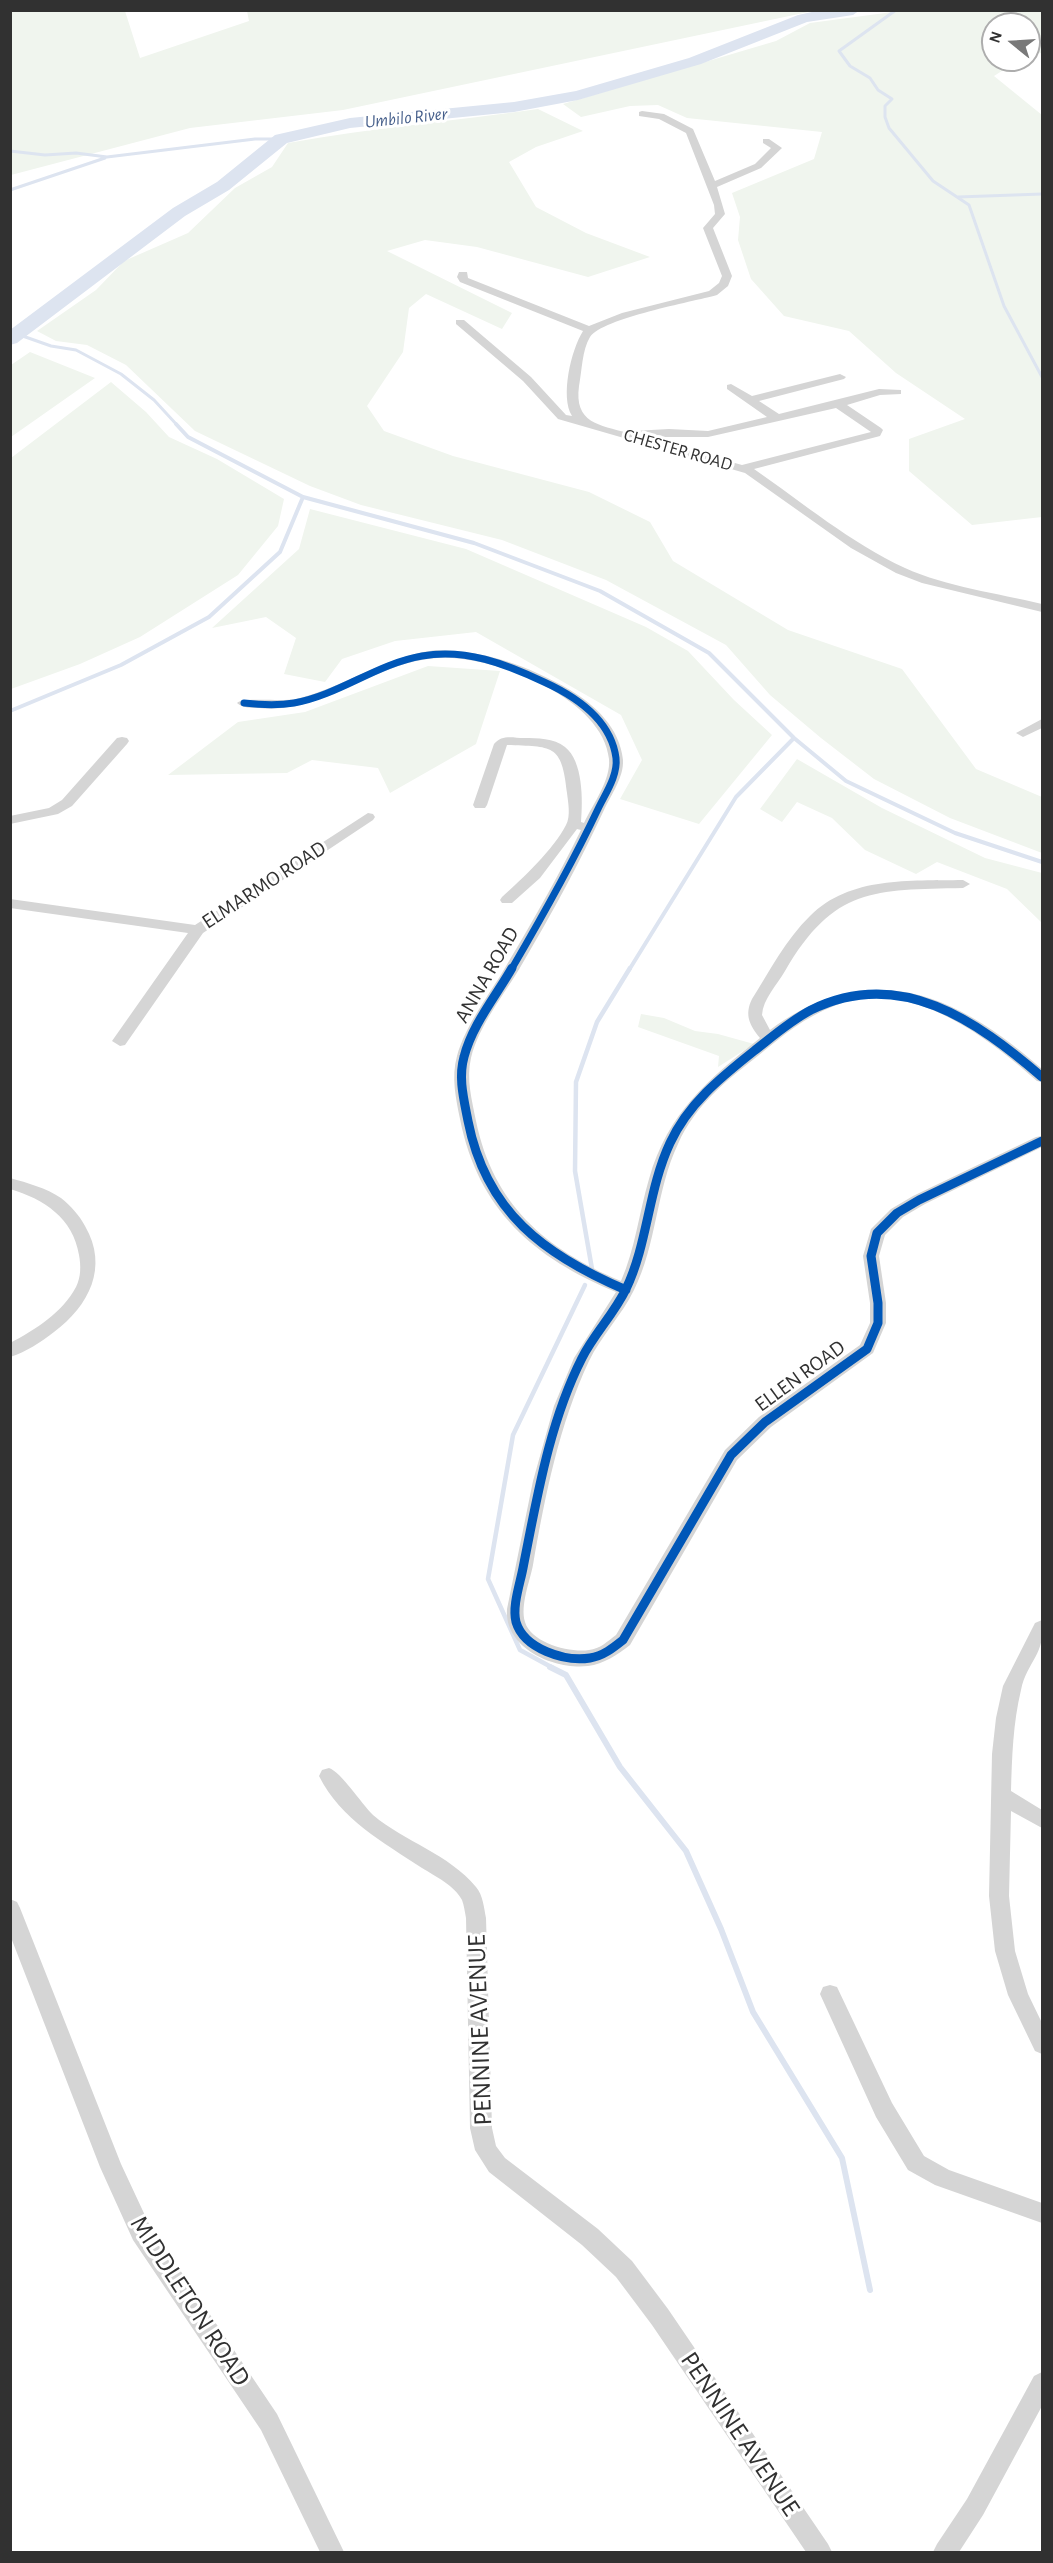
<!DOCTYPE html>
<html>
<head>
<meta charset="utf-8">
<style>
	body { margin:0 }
	#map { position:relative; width:1053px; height:2563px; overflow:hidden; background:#fff; font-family:"Alegreya Sans",sans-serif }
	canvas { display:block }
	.frame { position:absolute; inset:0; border:12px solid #313131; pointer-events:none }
	.north { position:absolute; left:981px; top:12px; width:60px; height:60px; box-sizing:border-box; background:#fff; border:2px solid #adadad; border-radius:50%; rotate:288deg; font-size:16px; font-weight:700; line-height:24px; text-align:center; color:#313131 }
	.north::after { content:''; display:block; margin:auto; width:21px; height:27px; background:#797979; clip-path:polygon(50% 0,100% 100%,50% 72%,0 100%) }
</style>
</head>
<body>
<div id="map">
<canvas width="1053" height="2563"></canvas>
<div class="frame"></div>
<div class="north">N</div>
</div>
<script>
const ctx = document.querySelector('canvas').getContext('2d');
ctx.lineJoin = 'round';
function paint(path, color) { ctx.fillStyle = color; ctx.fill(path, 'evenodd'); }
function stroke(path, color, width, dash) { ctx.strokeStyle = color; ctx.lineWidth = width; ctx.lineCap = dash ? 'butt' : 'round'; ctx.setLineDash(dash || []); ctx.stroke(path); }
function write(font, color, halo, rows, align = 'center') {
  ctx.font = font + ' "Alegreya Sans",sans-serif'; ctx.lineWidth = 6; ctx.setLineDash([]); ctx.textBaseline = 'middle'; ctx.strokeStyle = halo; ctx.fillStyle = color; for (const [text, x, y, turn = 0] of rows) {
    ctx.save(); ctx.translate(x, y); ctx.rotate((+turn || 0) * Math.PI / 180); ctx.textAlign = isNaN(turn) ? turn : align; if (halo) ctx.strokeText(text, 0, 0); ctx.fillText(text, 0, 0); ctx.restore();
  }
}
paint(new Path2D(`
	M11 10 125 11 140 58 249 21 247 11H813L343 110 190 128 11 175Z
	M900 11H1042V53L1029 54V24H993V60H1019L994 76 1042 115V517L972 525 909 471V439L965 419 896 373 849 331 784 316 751 279 738 240 740 217 732 193 814 159 822 132 687 118 658 105 630 106 581 117 563 104 776 41 810 23Z
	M538 109 583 131 536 147 509 162 536 207 586 233 650 257 588 277 477 247 425 240 387 251 512 313 502 329 426 294 409 308 403 352 367 406 384 431 453 456 589 492 650 522 673 561 788 630 902 669 976 769 1042 797V853L950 818 874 779 821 738 770 695 726 645 606 580 502 540 361 505 310 486 195 431 126 365 87 345 56 341 37 331 96 290 124 261 188 233 235 188 272 167 288 143C371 128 455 121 538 109Z
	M30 352 95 378 11 437V365Z
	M111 382 146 412 169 437 217 459 284 499 278 526 238 575 140 637 80 664 11 689V458Z
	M310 509 466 549 646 627 688 651 734 700 772 735 699 824 620 799 642 760 621 715 476 632 395 641 342 659 325 682 284 674 296 638 266 617 212 628 299 549Z
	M428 666 500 671 476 744 390 793 378 768 312 760 287 773 168 775 238 722 305 712Z
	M797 759 882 808 985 858 1042 873V923L1007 889 937 862 916 874 865 850 832 818 797 802 782 822 760 809Z
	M641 1014 664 1018 695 1031 718 1034 754 1044 718 1067 719 1056 638 1027Z`), '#f0f5ee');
stroke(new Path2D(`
	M896 10 839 51 850 66 870 78 878 90 892 99 885 106V117L889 128 933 181 969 205 1004 306 1042 377
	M10 151 45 155 76 153 107 157 255 139H281
	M10 190 105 158
	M958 197 1042 194
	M17 334 51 346 76 350 121 374 154 400 177 425`), '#dde4f0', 3);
stroke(new Path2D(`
	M176 424 188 437 303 497 474 543 600 591 709 653 794 738 846 781 955 833 1042 862
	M10 711 121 665 209 617 280 552 303 497
	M629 970 736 797 794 738`), '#dde4f0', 4);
stroke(new Path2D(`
	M592 1269 575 1171 576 1082 597 1022 630 968
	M553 1668 520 1650 488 1579 513 1435 585 1285`), '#dde4f0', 4.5);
stroke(new Path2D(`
	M550 1667 566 1675 620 1767 686 1851 721 1929 753 2012 842 2158 870 2290`), '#dde4f0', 6);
paint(new Path2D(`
	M821 10H860L853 15 807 22 701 64 578 100 514 112 350 128 287 143 229 190 185 216 17 343 10 345V330L173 208 217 182 275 135 350 118 514 102 576 91 689 58 798 15Z`), '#dde4f0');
paint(new Path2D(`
	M642 111 664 114 693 129 715 181 755 164 771 148 763 143V139H769L782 148 761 168 717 187 725 214 713 228 732 276 728 286 717 295C692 302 603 318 590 337 582 350 582 371 579 386 574 423 599 425 628 433L633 431 669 429 708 431 767 417 727 389V385L731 384 752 396 840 374 846 377 844 379 759 401 779 414 879 389 901 390V394L880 395 847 405 881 428 883 430 880 436 754 469C803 503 851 543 905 568 947 587 997 593 1042 604V612L922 583 896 573 851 548 745 473 558 419 523 381 456 324V320H464L531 377 566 415 572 416C560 397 571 350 583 331L460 282 457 277 459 272H467L468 278 589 326 622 313 709 291 719 283 722 276 703 228 715 214 714 205 686 133 659 119 639 116V112ZM836 408 871 432 742 465 642 437H708Z
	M436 650C484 650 529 666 570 690 595 705 620 728 623 760 624 777 611 795 604 810 579 864 551 915 521 966 504 995 479 1025 471 1058 466 1079 472 1100 476 1121 493 1204 545 1249 621 1281 635 1249 639 1213 649 1179 668 1112 708 1080 760 1038 750 1026 744 1015 752 999 769 972 786 939 810 916 850 876 910 881 963 880L970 884 963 888C874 890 834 887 785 971 777 985 763 999 762 1015L770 1030C872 955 957 995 1042 1069V1082L1037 1081C983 1034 910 977 834 1006 805 1017 782 1036 759 1055 727 1080 695 1105 678 1144 656 1190 657 1244 634 1290 622 1315 601 1336 589 1361 559 1425 545 1496 533 1565 530 1581 520 1605 525 1622 531 1643 570 1653 589 1650 600 1649 608 1641 616 1635L725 1450 759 1417 860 1345 870 1323V1303L863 1256 871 1229 891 1209 913 1196 1036 1137 1042 1136V1147L925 1204 903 1217 885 1235 879 1256 886 1303V1323L873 1353 771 1427 737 1460 630 1645C617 1655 604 1664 588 1666 554 1670 504 1648 507 1609L533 1481 554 1406 574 1358 616 1292C534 1258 478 1210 460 1119 456 1099 451 1077 457 1056 465 1027 486 999 502 973 530 926 557 879 581 830L577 829 540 878 512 903H502L500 900 502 897C522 879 554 849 566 825 571 816 568 802 567 793 562 743 552 747 507 745L487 805 485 808H475L473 805 494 744C502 734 513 738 524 738 537 738 554 738 565 747 583 761 583 800 581 822L584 823C593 804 611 780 609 759 603 697 491 654 437 658 373 662 324 715 259 708 251 708 243 708 237 703 243 697 283 702 296 699 346 687 382 657 436 650Z
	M1042 719V728L1023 737 1016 733Z
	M122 737 127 738 129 741 127 744 72 806 58 814 10 824V816L49 808 62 800 117 738Z
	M368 813 373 814 375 817 373 820 203 933 125 1045 120 1046 112 1041 188 933 10 908V899L195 925Z
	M10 1178C28 1183 46 1188 61 1198 71 1206 79 1215 85 1226 109 1267 89 1306 54 1332 41 1342 26 1352 10 1357V1343C35 1330 63 1312 76 1287 81 1277 81 1266 79 1255 73 1218 44 1199 10 1189Z
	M1042 1620C1046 1655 1027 1661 1021 1690 1013 1723 1012 1757 1011 1791L1042 1810V1828L1011 1811 1009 1896 1015 1951 1028 1994 1042 2023V2054L1035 2051 1008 1995 995 1951 989 1896 992 1754 996 1718 1003 1686 1035 1623Z
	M329 1768C341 1772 361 1803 373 1815 405 1842 449 1854 476 1887 483 1895 484 1908 486 1918L492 2128 496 2146 505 2158 598 2229 632 2261 668 2309 828 2544 832 2552H806L652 2325 616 2277 582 2245 489 2172 475 2150 470 2128 466 1918C465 1913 464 1905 462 1900 455 1886 435 1876 422 1868 383 1842 341 1820 319 1776L322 1770Z
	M10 1899 17 1902 20 1908 121 2164 149 2224 277 2414 344 2552H320L261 2430 133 2240 100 2167 10 1935Z
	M830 1985 837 1987 892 2103 924 2156 949 2170 1042 2203V2223L935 2185 908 2170 876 2117 820 1994 823 1987Z
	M1042 2372V2406L983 2515 959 2552H933L937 2544 967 2499 1034 2376Z`), '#d5d5d5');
stroke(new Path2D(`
	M244 703C261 705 277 706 294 703 339 695 376 664 422 656 465 648 506 664 544 682 577 697 611 720 616 758 618 776 605 794 598 809 572 864 542 917 511 970`), '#0057b8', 7);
stroke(new Path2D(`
	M512 968C496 996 472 1025 464 1057 458 1078 464 1100 468 1121 486 1212 544 1255 626 1290
	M1042 1077C977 1021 900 966 811 1010 790 1021 772 1037 754 1051 720 1078 688 1104 670 1143 648 1190 648 1243 626 1289 614 1314 594 1334 582 1358 549 1423 537 1498 523 1568 520 1584 512 1606 516 1622 524 1649 565 1662 590 1658 603 1656 613 1648 623 1640L731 1455 765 1422 867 1349 878 1323V1303L871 1256 877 1233 897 1213 919 1200 1042 1141`), '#0057b8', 9);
write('italic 18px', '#465f8b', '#fff', [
	["Umbilo River",406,118,-6]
]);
write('18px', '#313131', '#fff', [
	["CHESTER ROAD",678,450,16]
]);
write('21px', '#313131', '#fff', [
	["ELMARMO ROAD",264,885,-33],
	["ANNA ROAD",487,975,-60],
	["ELLEN ROAD",800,1376,-36]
]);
write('26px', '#313131', '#fff', [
	["PENNINE AVENUE",480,2030,-92],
	["MIDDLETON ROAD",190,2301,57],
	["PENNINE AVENUE",740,2434,56]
]);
</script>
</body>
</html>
